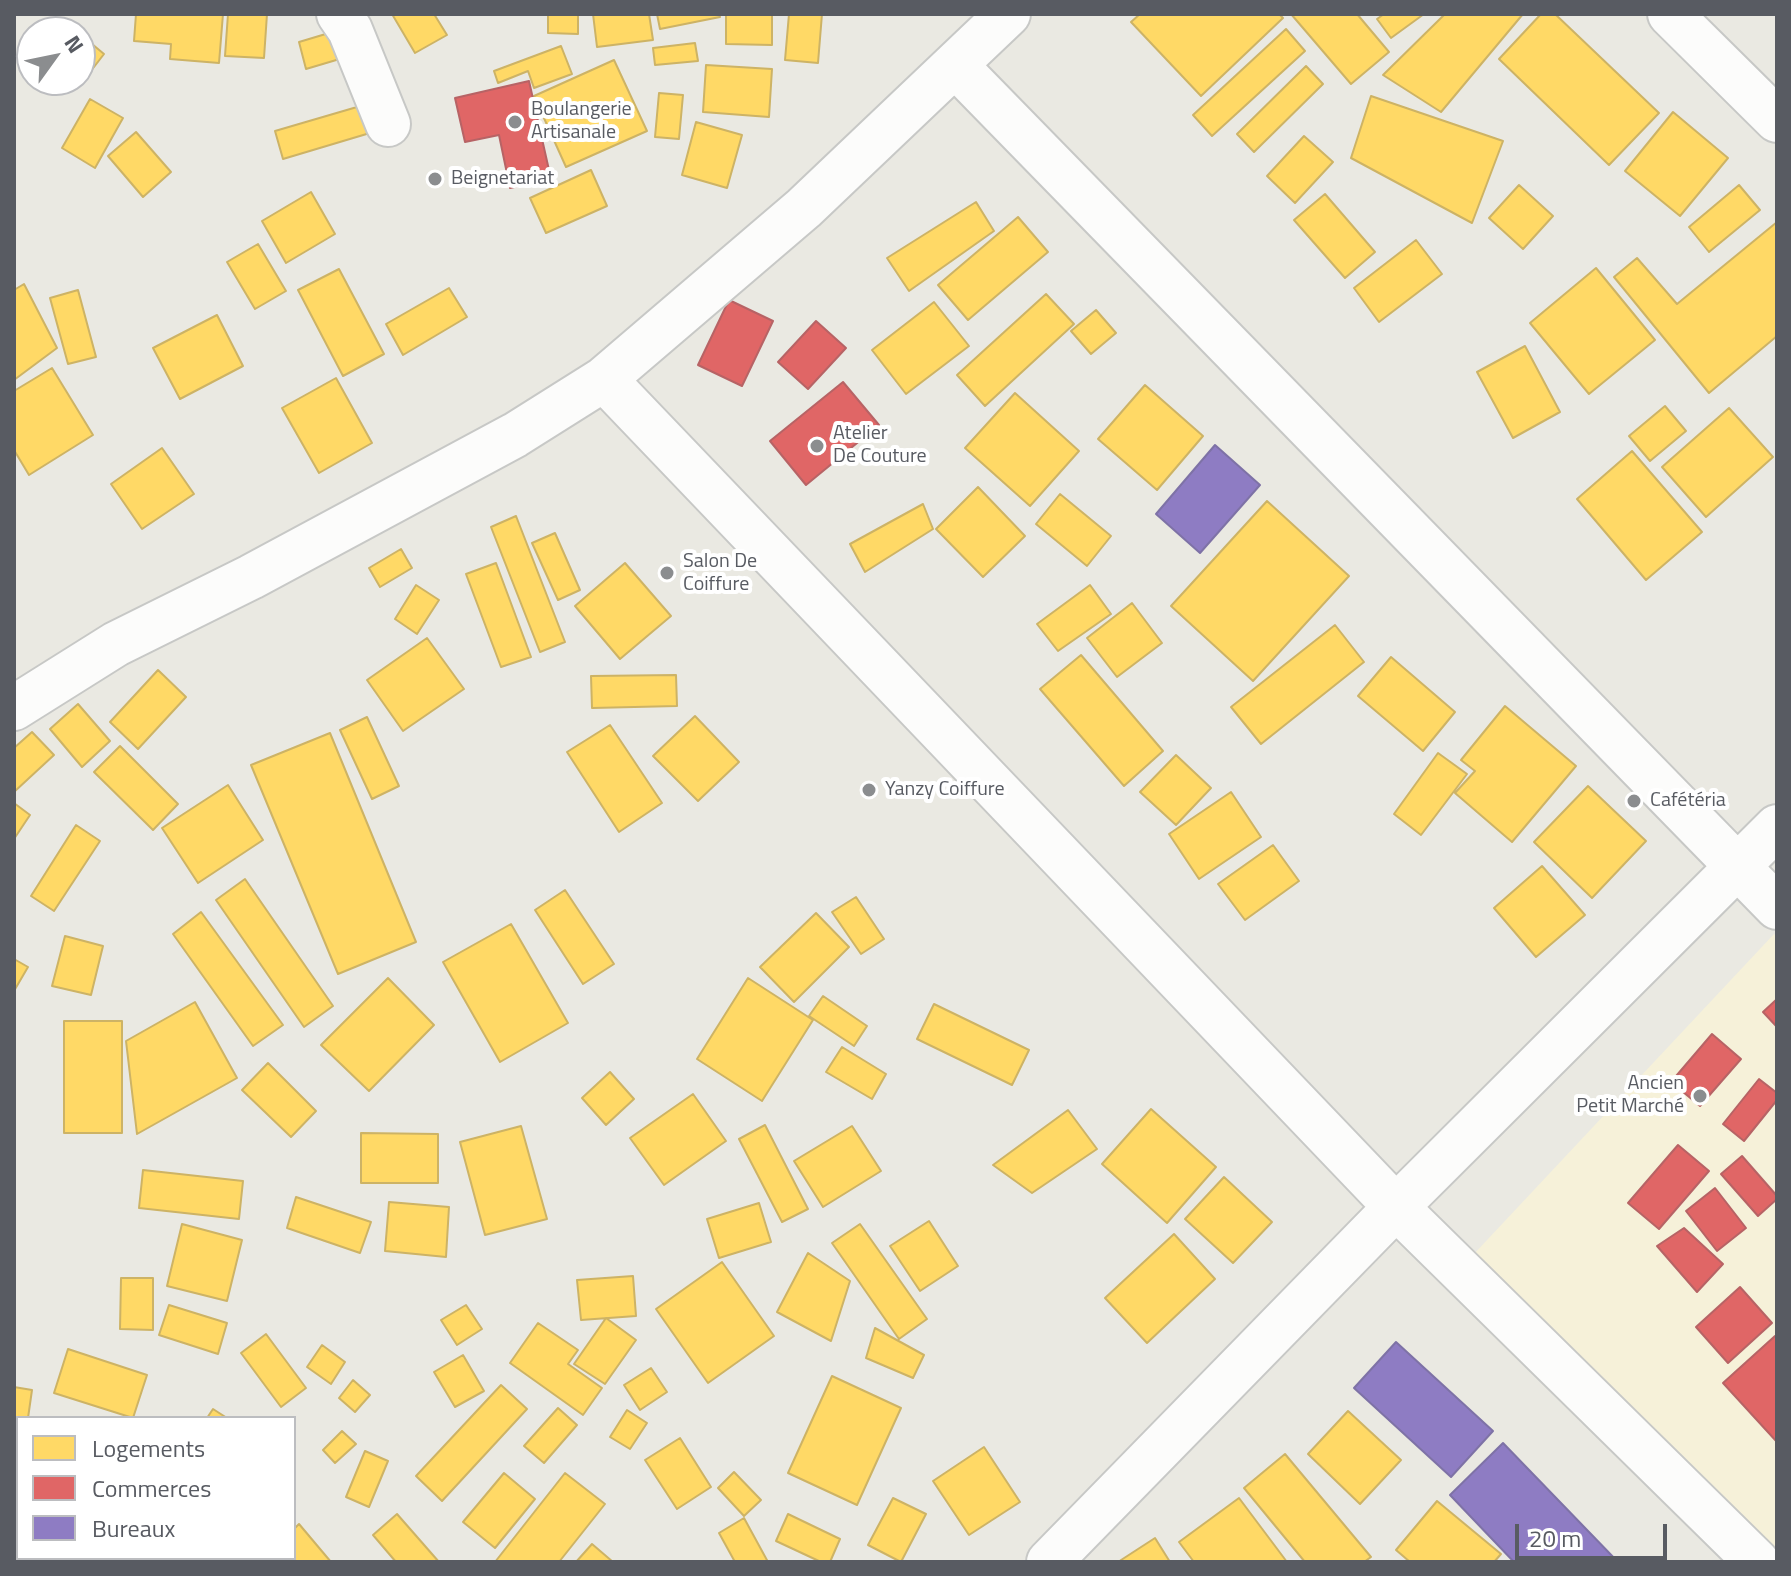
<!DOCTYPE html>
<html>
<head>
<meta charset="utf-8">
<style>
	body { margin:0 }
	#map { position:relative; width:1791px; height:1576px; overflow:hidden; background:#eae9e2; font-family:"Titillium Web",sans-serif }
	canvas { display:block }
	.frame { position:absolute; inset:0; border:16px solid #585b62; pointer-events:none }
	.legend { position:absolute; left:16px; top:1416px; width:280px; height:144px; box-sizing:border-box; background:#fff; border:2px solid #bcbdc0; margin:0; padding:10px 14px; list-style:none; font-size:24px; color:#585b62 }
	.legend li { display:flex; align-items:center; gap:16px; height:40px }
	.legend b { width:40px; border:2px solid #bcbdc0 }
	.north { position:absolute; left:16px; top:16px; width:80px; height:80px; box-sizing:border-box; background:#fff; border:2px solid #bcbdc0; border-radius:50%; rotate:57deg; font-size:22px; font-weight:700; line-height:32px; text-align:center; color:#585b62 }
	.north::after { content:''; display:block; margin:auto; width:28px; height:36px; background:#8b8d8f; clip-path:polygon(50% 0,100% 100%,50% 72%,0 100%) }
	.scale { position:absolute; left:1515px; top:1524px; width:152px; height:36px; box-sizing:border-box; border:4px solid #585b62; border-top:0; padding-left:10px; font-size:24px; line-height:28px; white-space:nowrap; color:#585b62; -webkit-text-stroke:6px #fff; paint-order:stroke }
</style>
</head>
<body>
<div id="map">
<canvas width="1791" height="1576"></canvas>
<div class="frame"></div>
<ul class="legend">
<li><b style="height:22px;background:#ffd966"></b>Logements</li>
<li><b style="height:22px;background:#e06666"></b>Commerces</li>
<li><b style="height:22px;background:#8e7cc3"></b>Bureaux</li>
</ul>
<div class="north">N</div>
<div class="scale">20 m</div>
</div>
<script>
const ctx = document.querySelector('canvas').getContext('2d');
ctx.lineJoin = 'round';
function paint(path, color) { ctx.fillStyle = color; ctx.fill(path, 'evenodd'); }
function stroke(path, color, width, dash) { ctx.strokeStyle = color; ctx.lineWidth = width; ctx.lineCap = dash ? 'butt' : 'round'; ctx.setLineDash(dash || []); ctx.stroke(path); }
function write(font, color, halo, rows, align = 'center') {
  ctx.font = font + ' "Titillium Web",sans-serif'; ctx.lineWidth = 8; ctx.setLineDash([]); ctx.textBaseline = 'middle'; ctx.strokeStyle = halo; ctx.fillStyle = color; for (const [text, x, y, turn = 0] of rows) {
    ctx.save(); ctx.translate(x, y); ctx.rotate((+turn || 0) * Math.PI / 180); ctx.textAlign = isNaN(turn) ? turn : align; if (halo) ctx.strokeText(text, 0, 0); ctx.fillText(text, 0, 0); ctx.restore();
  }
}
paint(new Path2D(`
	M1774 934 1777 937V1549L1473 1255Z`), '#f6f1d9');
const homes = new Path2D(`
	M136 14H223L219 63 170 59 171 44 134 41Z
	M228 14H267L264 58 225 56Z
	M392 14H434L447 35 415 53Z
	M548 14H578V34L548 33Z
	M593 14H649L653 40 597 47Z
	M657 14H719L720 17 660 29Z
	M726 14H772V45L726 44Z
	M789 14H822L818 63 785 60Z
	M1140 14H1279L1283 18 1201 96 1131 22Z
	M1291 14H1357L1389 52 1351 84Z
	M1384 14H1424L1391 38 1377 19Z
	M1445 14H1523L1441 112 1383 75Z
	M1541 14H1555L1659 113 1609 165 1499 59Z
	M369 21 400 124 283 159 275 131 357 107 343 58 306 69 299 42Z
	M65 22 77 32H57Z
	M1286 29 1305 51 1212 136 1193 115Z
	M80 34 104 54 84 80 80 78Z
	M695 43 698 61 655 65 653 48Z
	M561 46 572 74 534 88 528 71 498 83 494 71Z
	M614 60 647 131 566 167 534 96Z
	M706 65 772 69 769 117 703 112Z
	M1306 66 1323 84 1254 152 1237 134Z
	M659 93 683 95 679 139 655 137Z
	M1371 96 1503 141 1472 223 1351 158Z
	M90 99 123 118 95 168 62 148Z
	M1673 112 1728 158 1680 216 1625 171Z
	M696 122 742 135 727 188 682 175Z
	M136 132 171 172 143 197 108 156Z
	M1304 136 1333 162 1295 203 1267 176Z
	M591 170 607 206 546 233 530 198Z
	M1519 185 1553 216 1523 249 1489 218Z
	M1739 185 1760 210 1709 252 1689 227Z
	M311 192 335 234 286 263 262 221Z
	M1325 194 1375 252 1345 278 1294 220Z
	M976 202 994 231 909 291 887 258Z
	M1018 217 1048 252 968 320 938 285Z
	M1777 222V336L1709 393 1614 277 1637 258 1677 304Z
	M1416 240 1442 274 1379 322 1354 288Z
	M258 244 286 291 255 309 227 262Z
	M1596 268 1655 340 1589 394 1530 323Z
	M339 269 384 354 343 376 298 290Z
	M24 284 57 348 14 380V290Z
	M449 288 467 317 403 355 386 324Z
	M78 290 96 357 68 364 50 298Z
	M1046 294 1074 324 985 406 957 375Z
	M934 302 969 346 906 394 872 350Z
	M1096 310 1116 333 1091 354 1071 331Z
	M217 315 243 366 180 399 153 348Z
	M1525 346 1560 412 1513 438 1477 372Z
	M52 368 93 435 29 475 14 450V391Z
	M336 378 372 443 319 473 282 408Z
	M1145 385 1203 436 1157 490 1098 439Z
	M1015 393 1079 451 1030 506 965 448Z
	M1665 406 1686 431 1650 461 1629 436Z
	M1729 408 1773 457 1706 517 1662 467Z
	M162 448 194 494 142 529 111 484Z
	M1632 451 1702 532 1646 580 1577 499Z
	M978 487 1025 536 983 577 936 529Z
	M1060 494 1111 536 1087 566 1036 524Z
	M1267 501 1349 576 1253 681 1171 606Z
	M923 504 933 529 865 572 850 544Z
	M516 516 565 642 540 652 491 527Z
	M555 533 580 590 558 600 532 543Z
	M401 549 412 568 380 587 369 568Z
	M496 563 531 657 501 667 466 574Z
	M625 563 671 616 620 659 575 606Z
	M416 585 439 600 417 634 395 619Z
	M1090 585 1111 614 1058 651 1037 624Z
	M1132 603 1162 643 1117 677 1087 638Z
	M1335 625 1364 662 1261 744 1231 707Z
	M427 638 464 689 403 731 367 680Z
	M1081 655 1163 751 1124 786 1040 689Z
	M1391 657 1455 712 1423 751 1358 696Z
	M158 670 186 697 138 749 110 722Z
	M676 675 677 706 592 708 591 676Z
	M78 704 110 741 82 767 50 729Z
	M1505 706 1576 766 1512 842 1455 793 1475 771 1461 760Z
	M695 716 739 762 698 801 653 756Z
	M367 717 399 786 372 799 340 730Z
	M610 725 662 803 619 832 567 752Z
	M32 732 54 755 14 792V748Z
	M330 733 416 942 338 974 251 765Z
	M120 746 178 804 153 830 94 772Z
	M1438 753 1467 774 1421 835 1394 814Z
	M1176 755 1211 788 1176 825 1140 792Z
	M228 785 263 840 198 883 162 828Z
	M1588 786 1646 841 1592 898 1534 842Z
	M1231 792 1261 837 1199 879 1169 834Z
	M14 803 30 815 14 839Z
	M76 825 100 841 54 911 31 896Z
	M1273 845 1299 881 1245 920 1218 884Z
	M1542 866 1585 915 1536 957 1494 908Z
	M245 879 333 1006 304 1027 216 900Z
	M565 890 614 964 583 984 535 910Z
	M856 897 884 939 861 954 832 912Z
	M201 912 283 1025 253 1046 173 934Z
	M816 913 849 947 794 1002 760 967Z
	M511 924 568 1023 500 1062 443 962Z
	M65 936 103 946 91 995 52 986Z
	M14 959 28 967 14 991Z
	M388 978 434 1025 369 1091 321 1045Z
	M748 978 813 1020 762 1101 697 1059Z
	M823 996 867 1026 854 1046 809 1016Z
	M195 1002 237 1078 137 1134 126 1041Z
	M934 1004 1029 1050 1012 1085 917 1039Z
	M64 1021H122V1133H64Z
	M842 1047 886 1074 872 1099 826 1072Z
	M268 1063 316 1111 291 1137 242 1090Z
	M610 1072 634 1099 606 1125 582 1098Z
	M693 1094 726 1141 664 1185 630 1138Z
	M1151 1109 1216 1167 1167 1223 1102 1164Z
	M1068 1110 1097 1149 1032 1193 993 1165Z
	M765 1125 808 1209 782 1222 739 1139Z
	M521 1126 547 1219 485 1235 460 1142Z
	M852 1126 881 1171 823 1207 794 1161Z
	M361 1133 438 1134V1183H361Z
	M143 1170 243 1181 239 1219 139 1208Z
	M1224 1177 1272 1222 1233 1263 1185 1219Z
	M296 1197 371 1222 360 1253 287 1228Z
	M389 1202 449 1207 446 1257 385 1251Z
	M759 1203 771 1242 719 1258 707 1219Z
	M929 1221 958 1266 920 1291 890 1246Z
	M182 1224 242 1240 227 1301 167 1286Z
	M860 1224 927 1319 899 1339 832 1243Z
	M1174 1234 1215 1279 1147 1343 1105 1298Z
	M808 1253 850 1281 831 1341 777 1312Z
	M722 1262 774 1336 708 1383 656 1309Z
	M633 1276 636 1316 581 1320 577 1280Z
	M121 1278H153V1330L120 1329Z
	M169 1305 227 1323 218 1354 159 1335Z
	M466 1305 482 1329 457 1345 441 1320Z
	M606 1318 636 1340 605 1384 574 1364Z
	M538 1323 578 1350 568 1364 602 1388 583 1415 510 1363Z
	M875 1328 924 1355 913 1378 866 1358Z
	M266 1334 306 1388 281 1407 241 1353Z
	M322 1345 345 1362 331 1384 307 1367Z
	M68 1349 147 1375 133 1418 54 1393Z
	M463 1355 484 1391 455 1407 434 1372Z
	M651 1368 667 1392 640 1410 624 1385Z
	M832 1376 901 1408 857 1505 788 1473Z
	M353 1380 370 1395 355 1412 339 1398Z
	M501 1385 527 1409 442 1501 416 1476Z
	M14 1387 32 1390 28 1418H18V1448L14 1447Z
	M558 1408 577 1425 544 1463 524 1446Z
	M213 1409 227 1418H207Z
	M627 1410 647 1423 630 1449 610 1437Z
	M1348 1411 1401 1460 1360 1504 1308 1454Z
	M342 1431 356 1444 335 1463 323 1450Z
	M680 1438 711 1487 677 1509 645 1460Z
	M984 1447 1020 1502 969 1535 933 1481Z
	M365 1451 388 1461 369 1507 346 1497Z
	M1285 1454 1371 1557 1364 1562H1305L1244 1488Z
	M14 1458H18V1516L14 1515Z
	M734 1472 761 1500 744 1516 718 1488Z
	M504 1473 535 1499 495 1548 463 1522Z
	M565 1473 605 1504 559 1562H495Z
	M893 1498 926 1514 901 1562 868 1545Z
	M1239 1498 1287 1562H1194L1179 1542Z
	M1437 1501 1501 1554 1494 1562H1410L1396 1550Z
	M397 1514 439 1562H396L373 1535Z
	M788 1514 840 1539 830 1562H821L776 1541Z
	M744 1518 768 1562H735L719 1533Z
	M299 1524 331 1562H256L261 1558H294V1529Z
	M1155 1538 1170 1562H1118Z
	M592 1544 613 1562H576Z
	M78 1558H108L103 1562H81Z`);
paint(homes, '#ffd966');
stroke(homes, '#cdb365', 2);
const shops = new Path2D(`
	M529 81 551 179 510 188 499 135 465 142 455 98Z
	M729 300 773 321 742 386 698 365Z
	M816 321 846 348 808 389 778 362Z
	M843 382 879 425 806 485 770 441Z
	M1777 999V1027L1763 1012Z
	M1712 1034 1741 1059 1700 1106 1671 1082Z
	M1759 1079 1777 1093V1100L1744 1141 1723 1124Z
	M1678 1145 1709 1171 1659 1229 1628 1203Z
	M1742 1156 1777 1196V1199L1758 1216 1721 1174Z
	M1715 1188 1746 1228 1717 1251 1686 1211Z
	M1684 1228 1723 1264 1697 1292 1657 1246Z
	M1740 1287 1772 1323 1728 1363 1696 1327Z
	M1775 1336 1777 1337V1442L1723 1383Z`);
paint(shops, '#e06666');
stroke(shops, '#b76365', 2);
const offices = new Path2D(`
	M1215 445 1260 485 1200 553 1156 514Z
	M1396 1342 1493 1431 1451 1477 1354 1388Z
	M1503 1443 1618 1562H1514L1450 1495Z`);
paint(offices, '#8e7cc3');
stroke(offices, '#7e72a6', 2);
const minor = new Path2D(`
	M339 14 350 30 388 124
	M1670 14 1777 120
	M956 66 1777 907
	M604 379 1396 1207 1757 1562
	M14 708 116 644 251 577 515 435 604 379 804 208 1008 14
	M1049 1562 1396 1207 1777 827`);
stroke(minor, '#c7c8c6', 48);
stroke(minor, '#fcfcfb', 44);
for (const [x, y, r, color] of [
	[515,122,8,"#8b8d8f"],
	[435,179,8,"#8b8d8f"],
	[817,446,8,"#8b8d8f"],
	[667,573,8,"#8b8d8f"],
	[869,790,8,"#8b8d8f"],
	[1634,801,8,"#8b8d8f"],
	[1700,1096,8,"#8b8d8f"]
]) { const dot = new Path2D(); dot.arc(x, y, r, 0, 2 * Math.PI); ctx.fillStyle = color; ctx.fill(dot); stroke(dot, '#fff', 3); }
write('20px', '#585b62', '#fff', [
	["Boulangerie",531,110],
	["Artisanale",531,133],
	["Beignetariat",451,179],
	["Atelier",833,434],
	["De Couture",833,457],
	["Salon De",683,562],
	["Coiffure",683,585],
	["Yanzy Coiffure",885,790],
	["Cafétéria",1650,801],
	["Ancien",1684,1084,"right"],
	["Petit Marché",1684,1107,"right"]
], 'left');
</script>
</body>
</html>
